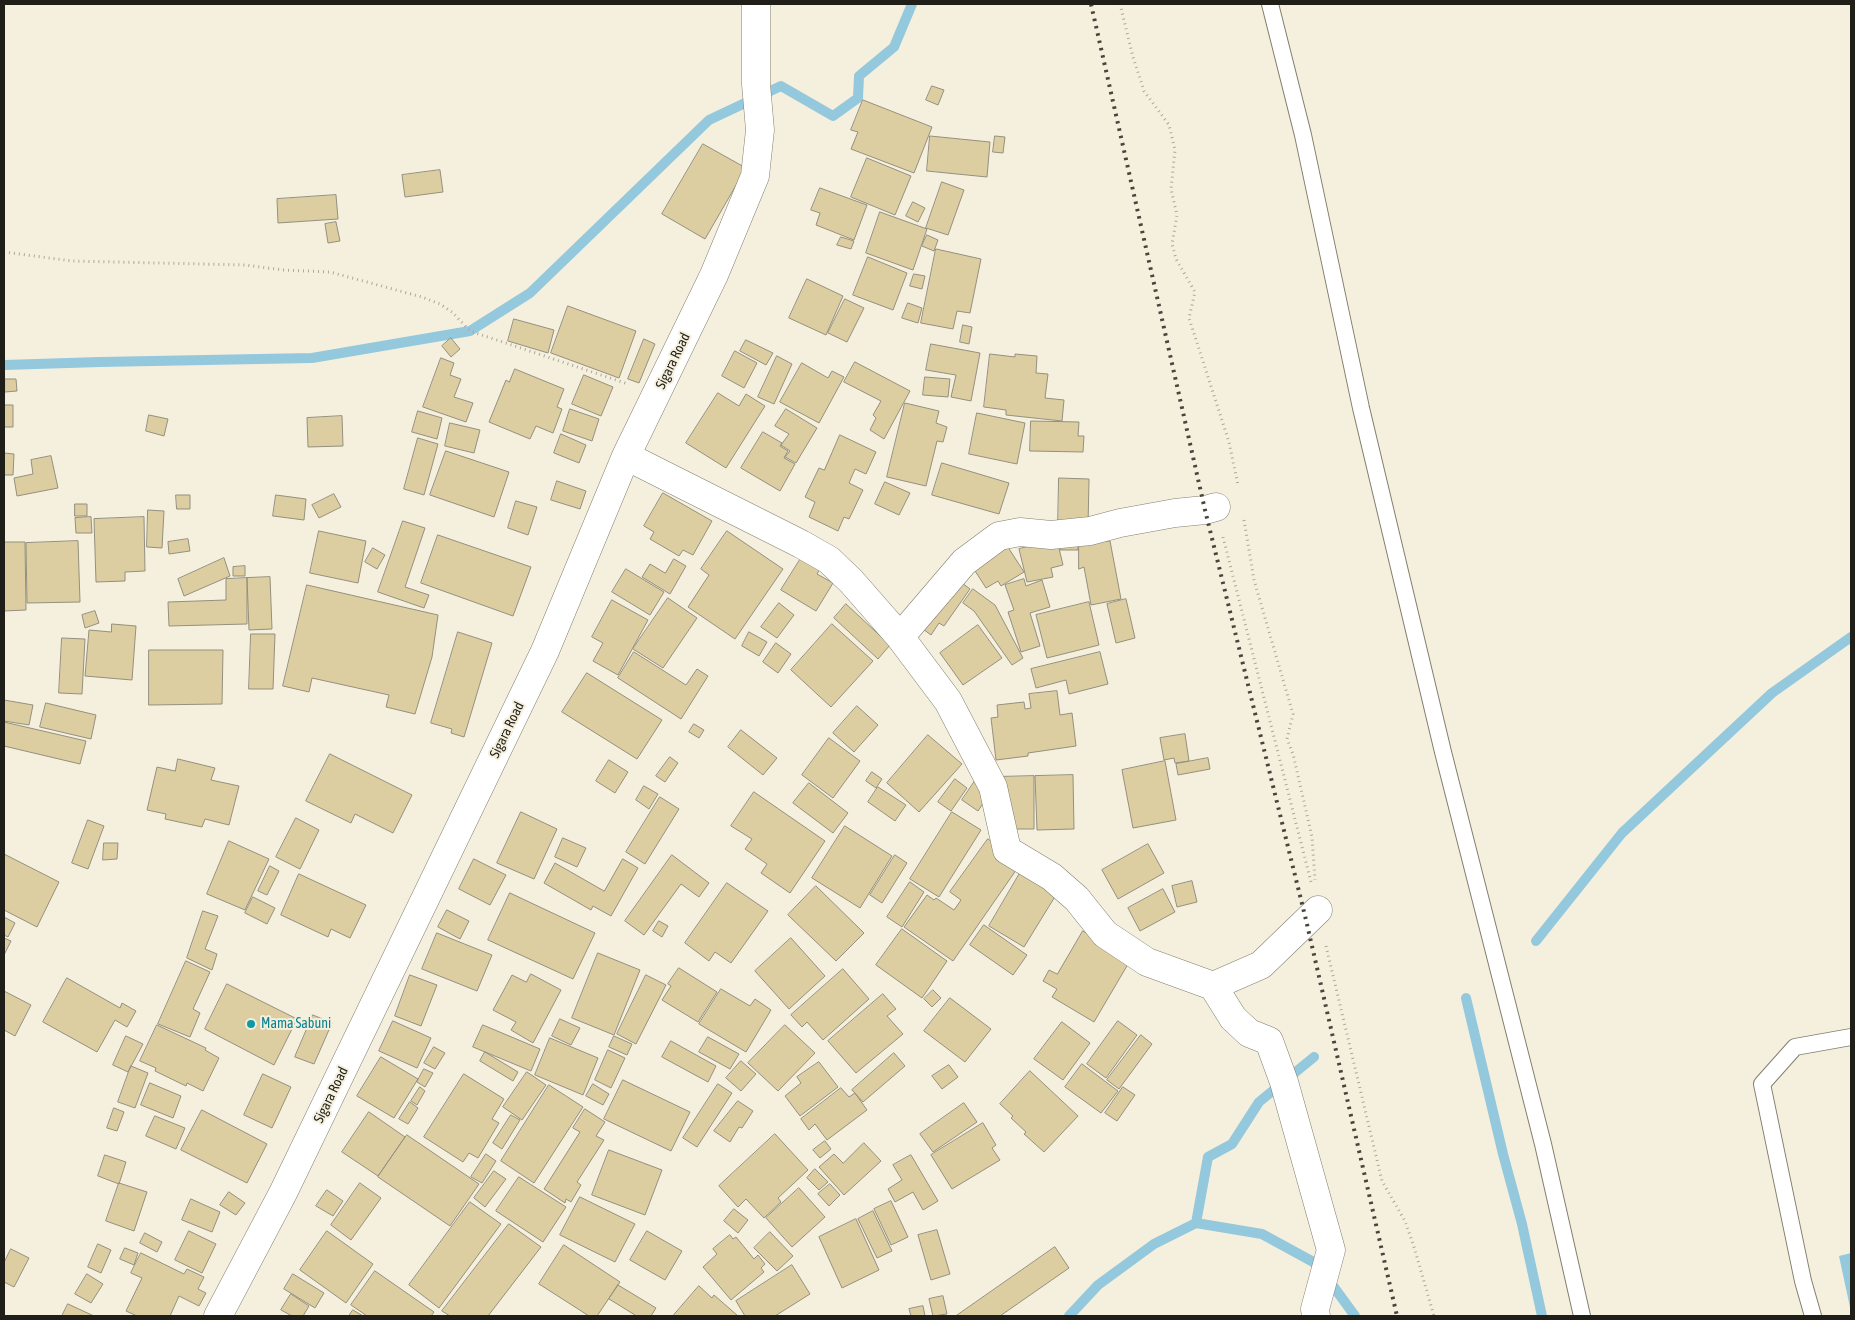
<!DOCTYPE html>
<html>
<head>
<meta charset="utf-8">
<style>
	body { margin:0 }
	#map { position:relative; width:1855px; height:1320px; overflow:hidden; background:#f5f0de; font-family:"Asap Condensed",sans-serif }
	canvas { display:block }
	.frame { position:absolute; inset:0; border:5px solid #201e18; pointer-events:none }
</style>
</head>
<body>
<div id="map">
<canvas width="1855" height="1320"></canvas>
<div class="frame"></div>
</div>
<script>
const ctx = document.querySelector('canvas').getContext('2d');
ctx.lineJoin = 'round';
function paint(path, color) { ctx.fillStyle = color; ctx.fill(path, 'evenodd'); }
function stroke(path, color, width, dash) { ctx.strokeStyle = color; ctx.lineWidth = width; ctx.lineCap = dash ? 'butt' : 'round'; ctx.setLineDash(dash || []); ctx.stroke(path); }
function write(font, color, halo, rows, align = 'center') {
  ctx.font = font + ' "Asap Condensed",sans-serif'; ctx.lineWidth = 4; ctx.setLineDash([]); ctx.textBaseline = 'middle'; ctx.strokeStyle = halo; ctx.fillStyle = color; for (const [text, x, y, turn = 0] of rows) {
    ctx.save(); ctx.translate(x, y); ctx.rotate((+turn || 0) * Math.PI / 180); ctx.textAlign = isNaN(turn) ? turn : align; if (halo) ctx.strokeText(text, 0, 0); ctx.fillText(text, 0, 0); ctx.restore();
  }
}
paint(new Path2D(`
	M1851 1253V1312L1839 1256Z`), '#93c8dd');
stroke(new Path2D(`
	M4 365 100 362 312 358 470 331 530 293 709 120 781 86 833 116 858 98 859 76 894 47 912 4
	M1536 941 1622 833 1772 693 1851 637
	M1466 998 1503 1154 1522 1224 1542 1316
	M1196 1223 1208 1157 1232 1144 1259 1102 1314 1057
	M1069 1316 1098 1285 1154 1244 1196 1223 1262 1234 1317 1264 1355 1316`), '#93c8dd', 10);
const building = new Path2D(`
	M932 86 944 90 938 105 926 100Z
	M863 100 932 127 914 173 851 149 858 132 851 130Z
	M930 136 990 142 987 177 927 171Z
	M995 136 1005 137 1003 153 993 152Z
	M703 144 746 168 705 239 662 214Z
	M867 158 911 176 895 215 851 197Z
	M440 170 443 192 405 197 402 175Z
	M942 182 964 190 948 235 926 228Z
	M820 188 867 205 854 240 816 225 820 213 811 210Z
	M336 195 338 219 278 223 277 199Z
	M913 202 925 208 918 222 906 216Z
	M880 212 927 229 913 270 866 253Z
	M336 222 340 241 328 243 325 224Z
	M927 235 938 240 934 251 922 246Z
	M841 237 854 241 851 249 837 245Z
	M936 249 981 259 970 313 957 311 953 329 921 323Z
	M868 257 907 273 893 310 853 295Z
	M914 274 925 276 922 289 910 286Z
	M807 279 843 296 826 335 789 318Z
	M845 299 864 308 847 342 828 333Z
	M908 303 922 308 918 323 902 318Z
	M568 306 636 331 619 378 551 353Z
	M514 319 554 330 548 353 508 341Z
	M963 325 972 327 969 344 960 342Z
	M451 338 460 349 451 357 442 346Z
	M644 339 655 344 639 383 628 379Z
	M746 340 773 353 766 365 740 351Z
	M931 344 980 353 971 401 951 397 956 375 926 370Z
	M735 351 757 363 744 388 722 376Z
	M990 354 1015 357V354L1037 356 1036 373 1048 374 1045 398 1064 400 1062 421 1006 415V410L984 407Z
	M777 356 792 364 774 404 758 397Z
	M441 358 454 363 450 375 461 379 454 397 473 403 466 422 423 407Z
	M855 362 910 391 884 439 870 430 876 418 873 415 881 401 844 382Z
	M802 363 828 378 832 371 844 377 819 423 780 402Z
	M515 369 564 389 557 407 562 409 553 433 536 426 530 439 489 422 506 380 509 382Z
	M584 375 613 387 601 416 572 404Z
	M925 377 950 379 948 397 923 395Z
	M5 379H16L17 391 5 392Z
	M718 393 739 406 746 394 765 406 726 468 686 443Z
	M905 403 939 411 936 423 947 427 943 442 937 441 926 486 887 477Z
	M4 405H13V427H4Z
	M570 409 599 419 592 441 563 431Z
	M786 409 817 428 796 463 785 457 790 451 781 445 789 434 775 426Z
	M418 411 442 418 437 439 412 432Z
	M977 413 1025 423 1017 464 969 454Z
	M149 415 168 419 164 436 146 431Z
	M342 416 343 446 308 447 307 418Z
	M1031 421 1079 422 1078 436H1084L1083 452 1030 451Z
	M450 423 480 430 474 453 445 446Z
	M763 432 782 443 780 446 788 451 784 458 795 464 780 491 741 468Z
	M561 434 586 445 579 463 554 453Z
	M840 435 876 452 866 474 855 469 849 483 863 490 849 519 844 517 838 531 809 517 815 502 805 497 819 468 824 470Z
	M418 438 438 444 424 495 404 489Z
	M446 451 509 472 494 517 430 495Z
	M4 453 14 454 13 475H4Z
	M51 456 58 488 17 496 14 478 33 474 31 460Z
	M942 463 1009 483 999 514 932 495Z
	M1059 478 1089 479 1088 527 1058 526Z
	M557 481 586 491 580 509 551 500Z
	M885 482 910 493 899 515 875 504Z
	M663 493 712 521 693 555 683 550 679 556 650 539 654 532 644 526Z
	M334 494 341 507 319 518 312 505Z
	M176 495H190V509H177Z
	M276 495 306 499 304 520 273 516Z
	M516 501 537 507 528 535 508 528Z
	M75 504H87V516H75Z
	M148 510 164 511 162 548 147 547Z
	M91 517 92 533H76L75 518Z
	M144 517 145 571 125 572V581L96 582 94 519Z
	M403 521 425 528 405 587 429 595 424 608 378 592Z
	M319 531 366 541 358 583 310 573Z
	M727 531 783 569 735 639 688 607 709 575 701 569Z
	M438 535 531 567 513 616 421 583Z
	M1077 538 1078 550H1060V539Z
	M188 539 190 551 169 554 168 542Z
	M1057 540 1063 565 1051 568 1053 577 1027 582 1019 549Z
	M78 541 80 602 27 603 26 543Z
	M1004 541 1024 572 1001 586 998 581 986 588 970 563Z
	M1079 541H1110L1121 599 1091 605 1084 567 1079 569Z
	M4 542H25L26 610 4 611Z
	M373 548 385 555 377 569 365 562Z
	M803 555 821 567 817 574 833 583 816 611 781 590Z
	M224 558 230 576 184 596 178 579Z
	M674 559 686 566 670 594 642 577 650 564 665 573Z
	M245 566V576H233V567Z
	M626 569 664 592 650 615 612 592Z
	M270 577 272 629 249 630 247 578Z
	M954 577 970 589 944 626 939 623 931 635 919 626Z
	M247 578V624L169 626 168 602 226 600V579Z
	M1024 579 1026 586 1042 580 1050 607 1030 613 1040 646 1021 652 1008 612 1014 610 1005 585Z
	M307 585 438 615 432 657 415 714 386 707 389 695 312 678 309 692 283 686Z
	M973 589 995 605 1023 658 1012 665 974 611 963 603Z
	M668 598 697 618 663 668 633 649Z
	M1126 599 1135 638 1116 643 1107 604Z
	M612 600 648 620 618 675 593 661 603 643 592 637Z
	M1089 602 1099 645 1047 658 1036 615Z
	M779 603 794 615 777 638 761 627Z
	M846 604 890 645 878 659 834 618Z
	M95 611 99 623 85 628 82 615Z
	M112 624 136 626 132 680 85 676 89 630 111 632Z
	M832 624 873 661 831 707 791 670Z
	M978 625 1002 658 963 685 940 653Z
	M458 632 492 643 464 737 451 733 452 729 431 723Z
	M749 632 767 642 759 656 742 646Z
	M251 634H275L273 689H249Z
	M62 638 85 639 82 694 59 693Z
	M776 643 791 654 778 673 763 662Z
	M149 650H223L222 704 149 705Z
	M634 652 686 685 697 669 708 676 681 719 618 678Z
	M1100 652 1108 684 1069 694 1066 680 1036 688 1031 669Z
	M587 673 662 720 637 759 562 712Z
	M1057 691 1060 715 1072 713 1076 746 1028 753V756L996 760 991 718 998 717 997 705 1024 702 1025 709 1031 708 1029 694Z
	M4 700 33 705 29 725 4 721Z
	M46 703 96 715 91 739 40 727Z
	M857 706 878 725 854 752 833 733Z
	M4 722 86 741 80 764 4 746Z
	M694 724 704 730 699 738 689 732Z
	M741 730 777 758 763 775 728 747Z
	M1185 734 1189 761 1175 763 1174 758 1164 760 1160 738Z
	M928 735 962 764 919 812 887 783Z
	M829 738 860 761 833 798 802 775Z
	M330 754 412 795 393 833 355 814 351 823 306 801Z
	M670 757 678 763 665 782 656 776Z
	M1208 758 1210 769 1178 775 1176 764Z
	M178 759 215 768 211 780 239 786 229 825 205 819 202 827 165 819 166 814 147 810 157 767 175 771Z
	M609 760 628 772 615 793 596 781Z
	M1165 761 1176 820 1133 828 1122 770Z
	M872 772 882 779 876 788 866 781Z
	M1073 775 1074 829 1037 830 1035 776Z
	M1034 776V829H1005L995 777Z
	M977 778 993 788 978 811 962 800Z
	M955 779 967 788 951 811 938 802Z
	M809 783 848 813 833 833 793 803Z
	M644 786 658 794 649 809 636 800Z
	M878 787 906 805 895 821 868 802Z
	M754 792 825 841 790 893 761 873 767 864 745 849 752 839 731 826Z
	M660 797 679 809 645 864 626 852Z
	M521 812 557 829 534 879 497 863Z
	M952 812 981 830 939 897 910 879Z
	M296 818 319 830 300 869 276 857Z
	M88 820 104 826 88 869 72 863Z
	M845 826 892 856 860 908 812 878Z
	M563 838 586 848 577 867 555 857Z
	M988 839 1021 863 953 961 904 927 927 895 934 900 936 898 954 910 961 900 950 892Z
	M229 841 269 859 245 910 207 894Z
	M104 843H118L117 859 103 860Z
	M1148 844 1164 873 1118 899 1102 870Z
	M4 854 59 882 37 927 4 910Z
	M672 855 709 883 699 897 681 884 644 935 625 921Z
	M895 855 907 863 882 903 870 895Z
	M474 859 506 875 490 905 459 889Z
	M623 859 638 868 611 916 593 906 591 910 544 883 555 863 604 891Z
	M270 866 279 871 267 895 258 891Z
	M1023 868 1059 890 1024 947 989 926Z
	M299 874 366 905 350 938 331 929 328 937 281 915Z
	M1192 881 1197 902 1177 907 1172 886Z
	M910 882 924 892 902 927 887 917Z
	M727 883 768 911 731 963 715 952 709 961 685 943Z
	M816 886 864 933 836 961 788 915Z
	M1163 889 1175 912 1140 931 1128 908Z
	M510 893 595 933 573 979 488 940Z
	M253 897 275 908 267 924 245 913Z
	M447 910 469 921 460 939 438 927Z
	M203 911 218 916 205 949 217 954 212 970 187 958Z
	M4 917 15 923 8 937 4 935Z
	M659 921 668 926 662 937 653 931Z
	M984 925 1027 955 1013 975 970 945Z
	M902 929 947 961 922 998 876 965Z
	M1083 931 1131 959 1094 1022 1052 997 1057 989 1043 981 1049 970 1057 974Z
	M437 933 492 955 477 991 422 969Z
	M4 938 11 941 4 955Z
	M791 938 825 976 789 1009 755 971Z
	M598 953 640 970 614 1035 572 1018Z
	M186 961 210 972 193 1009 200 1013 190 1037 158 1024Z
	M679 968 717 992 698 1022 662 1000 671 986 668 984Z
	M843 969 869 999 823 1040 807 1022 802 1027 791 1015Z
	M531 974 561 990 533 1043 511 1030 516 1022 493 1010 512 975 526 982Z
	M410 975 437 985 421 1026 395 1016Z
	M646 975 666 985 636 1044 617 1034Z
	M67 978 120 1008 122 1003 136 1011 127 1027 115 1020 97 1052 43 1022Z
	M227 984 297 1019 274 1065 205 1029Z
	M721 989 750 1006 755 999 771 1010 746 1052 699 1024Z
	M933 990 941 998 932 1007 924 999Z
	M4 991 31 1005 15 1036 4 1030Z
	M883 994 896 1009 887 1016 903 1034 856 1073 828 1041Z
	M950 998 991 1029 965 1062 924 1031Z
	M313 1015 332 1023 314 1064 295 1057Z
	M560 1019 580 1028 571 1045 552 1036Z
	M393 1021 431 1038 417 1068 379 1051Z
	M1118 1021 1137 1035 1106 1078 1087 1064Z
	M1062 1022 1090 1043 1063 1080 1034 1059Z
	M157 1025 206 1048 205 1050 219 1058 203 1091 187 1083 186 1086 155 1071 156 1068 140 1061Z
	M483 1025 540 1049 531 1071 473 1047Z
	M785 1025 815 1053 778 1091 748 1063Z
	M1141 1035 1152 1044 1119 1089 1107 1080Z
	M126 1036 143 1044 128 1072 113 1065Z
	M614 1036 632 1044 627 1055 609 1047Z
	M708 1037 739 1054 730 1069 699 1052Z
	M550 1038 598 1058 583 1095 535 1075Z
	M671 1041 716 1066 708 1082 662 1057Z
	M434 1047 445 1053 435 1069 424 1063Z
	M608 1050 625 1058 611 1088 595 1080Z
	M485 1052 518 1072 513 1081 480 1061Z
	M894 1053 905 1066 863 1102 852 1090Z
	M381 1057 418 1079 394 1118 357 1096Z
	M741 1061 756 1074 741 1091 726 1078Z
	M819 1062 838 1087 800 1116 785 1096 801 1083 797 1077Z
	M1082 1064 1118 1091 1101 1113 1065 1087Z
	M949 1065 958 1077 942 1089 932 1076Z
	M131 1066 148 1073 135 1108 118 1102Z
	M424 1069 433 1073 425 1087 417 1082Z
	M1030 1071 1078 1116 1044 1152 1024 1134 1026 1132 1011 1118 1013 1116 1000 1104Z
	M527 1072 546 1085 522 1120 503 1107Z
	M263 1074 291 1087 272 1128 244 1115Z
	M464 1074 504 1099 492 1119 499 1123 478 1158 469 1153 463 1162 424 1137Z
	M623 1080 690 1112 671 1151 604 1119Z
	M150 1083 181 1096 173 1118 141 1105Z
	M593 1084 609 1094 603 1105 586 1096Z
	M718 1084 732 1093 697 1147 683 1138Z
	M549 1085 583 1107 534 1183 501 1161Z
	M420 1087 425 1091 417 1105 411 1101Z
	M1123 1087 1135 1095 1117 1121 1105 1113Z
	M841 1088 849 1097 855 1093 867 1110 827 1140 815 1124 809 1130 801 1119Z
	M738 1101 753 1111 742 1128 739 1127 730 1142 714 1131Z
	M410 1102 418 1108 408 1124 399 1119Z
	M964 1103 977 1122 933 1152 920 1134Z
	M114 1108 124 1112 117 1131 107 1128Z
	M585 1109 605 1122 596 1136 604 1140 577 1182 581 1185 571 1202 566 1199 565 1203 544 1189 580 1132 573 1128Z
	M202 1110 267 1144 247 1183 181 1150Z
	M369 1112 405 1137 378 1176 342 1152Z
	M511 1115 520 1120 502 1149 493 1143Z
	M155 1116 185 1128 176 1149 146 1136Z
	M983 1123 996 1145 992 1148 1000 1160 952 1189 931 1155Z
	M775 1134 808 1170 778 1198 781 1202 764 1218 746 1199 738 1207 719 1186Z
	M407 1135 479 1184 450 1226 378 1177Z
	M825 1141 831 1149 820 1158 813 1150Z
	M864 1143 881 1161 844 1195 819 1167 834 1154 843 1163Z
	M609 1150 662 1170 645 1215 592 1195Z
	M486 1154 496 1161 482 1183 471 1177Z
	M105 1155 126 1162 119 1184 98 1176Z
	M911 1155 938 1201 923 1210 913 1192 895 1202 888 1189 902 1180 893 1165Z
	M815 1169 828 1182 819 1190 807 1178Z
	M494 1171 506 1179 485 1207 474 1198Z
	M519 1177 566 1207 543 1242 496 1211Z
	M119 1183 147 1192 134 1231 106 1221Z
	M360 1183 381 1198 351 1240 331 1225Z
	M830 1184 840 1195 829 1206 818 1194Z
	M799 1188 825 1217 792 1247 766 1218Z
	M327 1190 343 1201 333 1216 316 1206Z
	M229 1192 245 1203 236 1215 220 1205Z
	M580 1197 635 1224 615 1262 560 1235Z
	M191 1199 220 1212 212 1232 182 1220Z
	M891 1201 908 1237 891 1245 874 1209Z
	M470 1202 501 1224 439 1308 409 1285Z
	M734 1209 748 1220 738 1233 724 1221Z
	M873 1211 892 1251 877 1258 858 1219Z
	M856 1219 879 1270 842 1288 819 1237Z
	M509 1224 541 1247 488 1316H450L442 1311Z
	M937 1230 950 1274 931 1280 918 1235Z
	M189 1231 216 1244 202 1273 175 1260Z
	M327 1231 373 1264 346 1303 300 1270Z
	M647 1231 682 1251 665 1280 630 1260Z
	M770 1232 793 1256 777 1271 754 1248Z
	M145 1233 162 1242 157 1252 140 1243Z
	M730 1235 733 1239 736 1237 754 1259 758 1255 765 1264 761 1268 764 1272 731 1300 703 1267 717 1254 713 1249Z
	M98 1244 111 1250 101 1273 88 1267Z
	M564 1245 620 1282 597 1316H589L539 1284Z
	M1055 1247 1069 1268 1000 1316H956Z
	M125 1248 138 1253 134 1265 120 1259Z
	M11 1249 29 1258 14 1287 4 1282V1263Z
	M141 1253 184 1274 187 1269 204 1277 198 1289 206 1293 199 1306 179 1296 170 1316H137L126 1311 142 1278 131 1273Z
	M792 1265 810 1294 775 1316H745L736 1301Z
	M375 1271 434 1312 431 1316H367L351 1305Z
	M87 1274 103 1284 91 1303 75 1294Z
	M293 1274 324 1293 315 1308 284 1289Z
	M618 1285 656 1308 651 1316H634L635 1315 609 1299Z
	M699 1286 712 1298 714 1295 738 1316H673Z
	M291 1294 309 1306 303 1316H292L281 1310Z
	M943 1296 947 1314 933 1316 929 1299Z
	M68 1304 94 1316H62Z
	M923 1306 925 1316H911L909 1309Z
	M353 1310 363 1316H349Z`);
paint(building, '#dccea0');
stroke(building, '#948f7f', 1);
const service = new Path2D(`
	M1270 4 1303 135 1361 408 1443 752 1543 1144 1582 1316
	M1813 1316 1803 1281 1762 1084 1795 1047 1851 1037`);
const minor = new Path2D(`
	M626 456 801 544 829 560 851 581 900 637 948 701 993 787 1007 850 1052 877 1077 899 1105 934 1147 962 1213 986 1233 1018 1249 1033 1269 1041 1284 1082 1331 1250 1315 1309 1316 1316
	M900 637 964 562 999 536 1020 532 1051 535 1090 531 1120 523 1175 513 1205 510 1216 507
	M1213 986 1261 965 1318 910
	M218 1316 283 1193 545 651 626 456 714 275 755 176 760 130 756 84V4`);
stroke(service, '#837e6f', 18);
stroke(minor, '#837e6f', 29);
stroke(new Path2D(`
	M1120 4 1133 57 1144 91 1169 125 1175 150 1171 189 1177 215 1172 244 1176 259 1195 292 1189 318 1229 442 1238 485
	M4 252 72 261 245 265 283 270 330 272 422 297 440 304 452 312 470 331 628 384
	M1244 520 1254 580 1293 714 1287 739 1293 754 1312 837 1315 880
	M1223 537 1311 882
	M1326 946 1382 1181 1405 1221 1414 1247 1434 1316`), '#aba799', 3, [1, 4]);
stroke(service, '#fff', 16);
stroke(minor, '#fff', 28);
stroke(new Path2D(`
	M1091 4 1205 510 1306 920 1397 1316`), '#48453d', 4, [2.5, 5]);
for (const [x, y, r, color] of [
	[251,1024,5,"#0f9aa8"]
]) { const dot = new Path2D(); dot.arc(x, y, r, 0, 2 * Math.PI); ctx.fillStyle = color; ctx.fill(dot); stroke(dot, '#f5f0de', 2); }
write('14px', '#201e18', '#f5f0de', [
	["Sigara Road",673,361,-64],
	["Sigara Road",507,730,-64],
	["Sigara Road",331,1095,-64]
]);
write('14px', '#0d838f', '#f5f0de', [
	["Mama Sabuni",261,1024]
], 'left');
</script>
</body>
</html>
